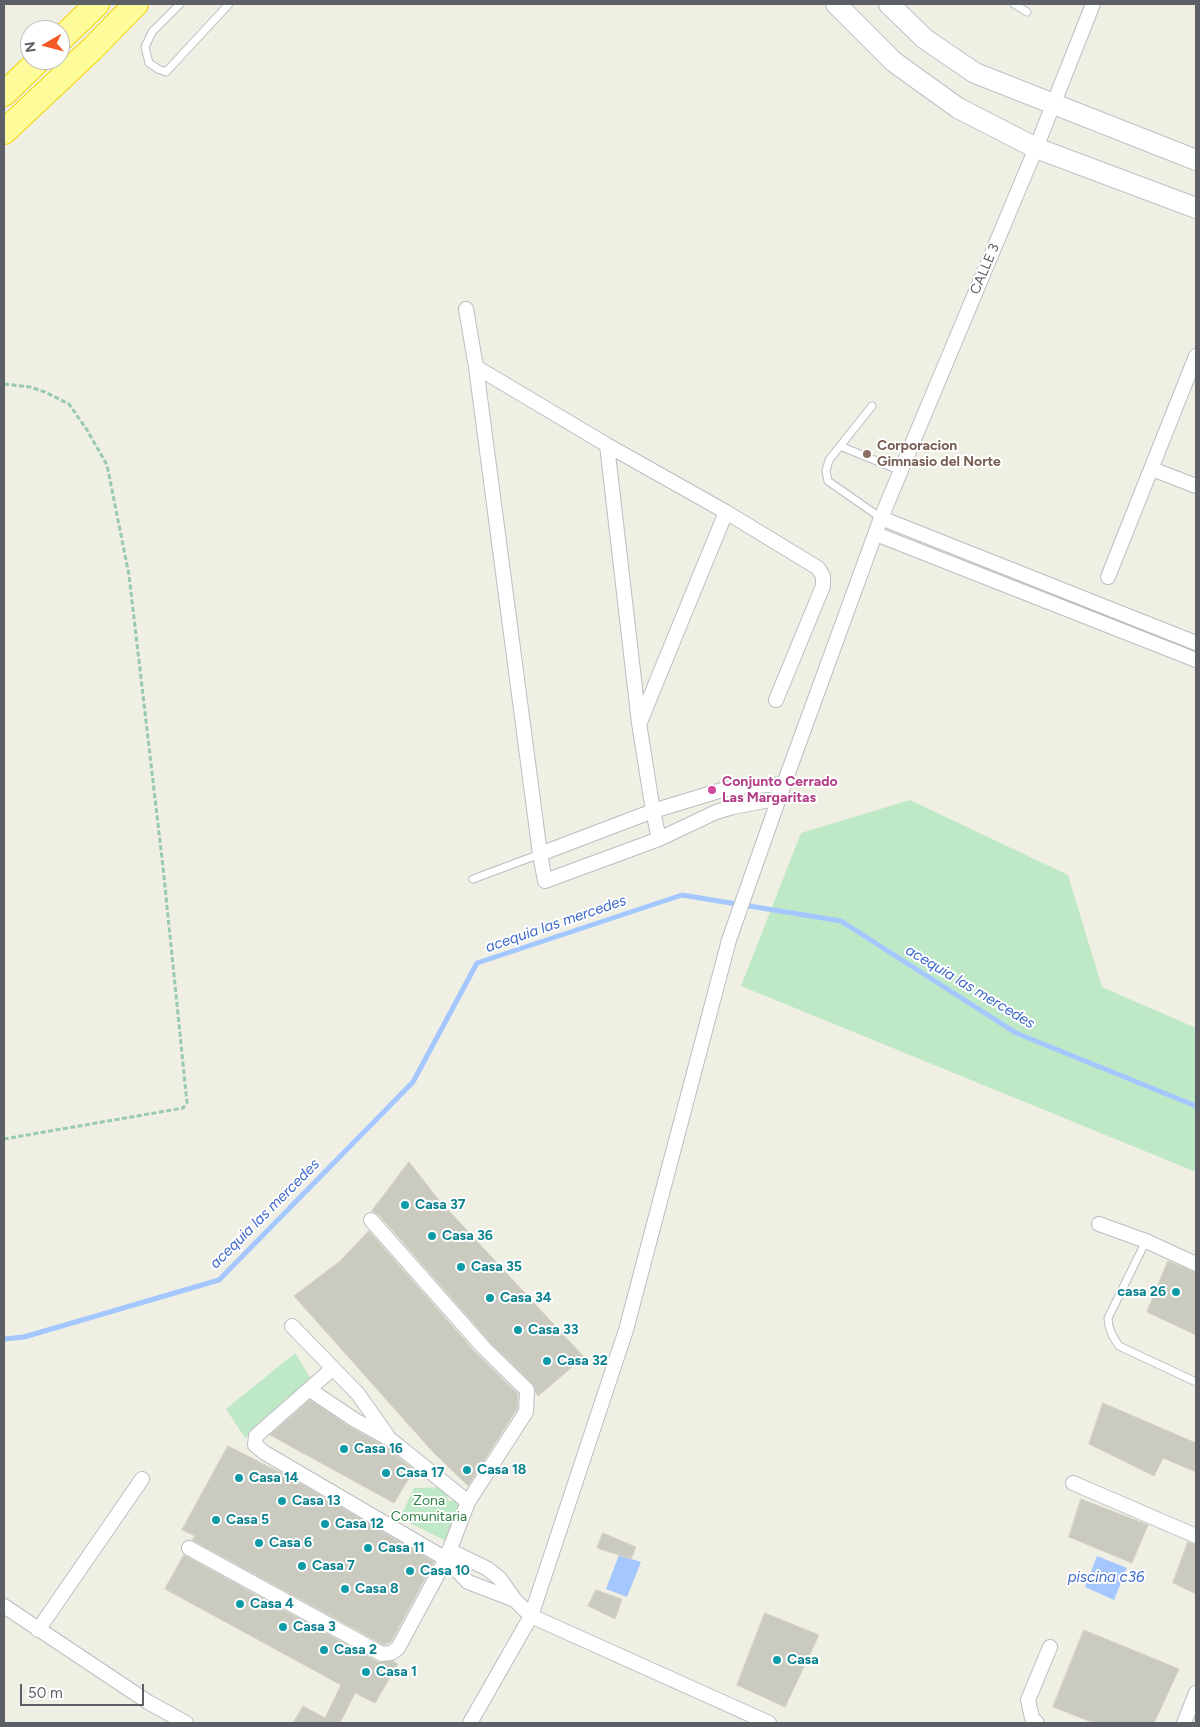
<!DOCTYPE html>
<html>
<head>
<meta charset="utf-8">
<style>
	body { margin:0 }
	#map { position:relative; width:1200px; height:1727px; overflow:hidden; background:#f0efe4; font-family:Figtree,sans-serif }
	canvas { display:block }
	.frame { position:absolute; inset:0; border:5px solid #5c5f66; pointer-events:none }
	.north { position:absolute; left:20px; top:20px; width:50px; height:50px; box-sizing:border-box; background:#fff; border:1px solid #bebfc2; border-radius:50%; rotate:262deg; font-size:14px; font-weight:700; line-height:20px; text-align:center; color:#5c5f66 }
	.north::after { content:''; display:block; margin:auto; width:18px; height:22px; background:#f65a24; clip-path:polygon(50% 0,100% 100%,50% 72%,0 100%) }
	.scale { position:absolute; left:20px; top:1684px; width:124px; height:22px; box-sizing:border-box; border:2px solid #5c5f66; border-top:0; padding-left:6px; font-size:15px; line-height:18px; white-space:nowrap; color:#5c5f66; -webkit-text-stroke:4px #fff; paint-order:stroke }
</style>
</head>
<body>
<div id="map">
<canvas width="1200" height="1727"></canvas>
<div class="frame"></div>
<div class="north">N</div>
<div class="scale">50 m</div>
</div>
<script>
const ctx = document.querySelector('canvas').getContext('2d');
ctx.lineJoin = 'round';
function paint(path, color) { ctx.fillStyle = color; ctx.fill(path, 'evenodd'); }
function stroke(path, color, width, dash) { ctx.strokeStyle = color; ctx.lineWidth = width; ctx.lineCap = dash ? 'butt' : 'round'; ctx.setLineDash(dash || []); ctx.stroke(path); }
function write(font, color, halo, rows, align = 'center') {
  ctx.font = font + ' Figtree,sans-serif'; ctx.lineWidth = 4; ctx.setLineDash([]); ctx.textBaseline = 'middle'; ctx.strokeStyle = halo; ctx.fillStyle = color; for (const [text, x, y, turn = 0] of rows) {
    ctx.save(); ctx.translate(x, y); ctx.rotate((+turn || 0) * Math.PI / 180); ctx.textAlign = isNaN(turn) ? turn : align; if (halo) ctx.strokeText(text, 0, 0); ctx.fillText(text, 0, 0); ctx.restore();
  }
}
paint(new Path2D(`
	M910 800 1068 875 1102 987 1196 1028V1172L741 986 801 833Z
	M295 1353 316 1387 245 1438 226 1409Z
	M446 1487 448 1501H462L448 1542 400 1518 414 1488Z`), '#bfe9c6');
paint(new Path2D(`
	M619 1555 641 1562 627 1597 606 1589Z
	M1097 1556 1127 1568 1114 1600 1085 1587Z`), '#a5c7ff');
stroke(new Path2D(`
	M4 1339 24 1337 219 1280 413 1082 477 963 682 895 841 921 1016 1033 1196 1106`), '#a5c7ff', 5);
const building = new Path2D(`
	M409 1162 439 1200 584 1357 538 1396 536 1393 533 1384 490 1342 378 1214 372 1211Z
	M369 1231 477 1354 518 1394 517 1409 468 1486 433 1452 294 1296 340 1261Z
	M1168 1261 1196 1273V1335L1147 1312Z
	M310 1400 350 1427 386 1447 414 1470 394 1503 270 1435Z
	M1103 1403 1196 1443V1472L1163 1458 1154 1476 1089 1444Z
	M228 1446 289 1477 434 1562 391 1642 384 1645 192 1540 195 1536 182 1530Z
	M1081 1499 1148 1525 1132 1563 1069 1537Z
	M603 1533 636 1547 631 1559 597 1548Z
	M1188 1542 1196 1545V1594L1173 1583Z
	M184 1555 378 1662 393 1661 398 1664 375 1703 355 1693 340 1723H293L303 1706 325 1718 341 1685 165 1589Z
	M596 1590 622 1599 615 1619 588 1606Z
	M765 1613 819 1635 785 1707 737 1685Z
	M1084 1630 1179 1669 1154 1723H1094L1053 1707Z`);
paint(building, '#cbcac1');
stroke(building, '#d5d2c2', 1);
const service = new Path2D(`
	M180 4 152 32 145 47 149 63 158 69 166 72 229 4
	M1014 4 1027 12
	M872 406 829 460 826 471 828 481 881 518
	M840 446 901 471
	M473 879 540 854
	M1146 1241 1108 1318C1108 1329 1113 1337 1119 1346L1196 1382`);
const minor = new Path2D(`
	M466 309 476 367 540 854 545 881 659 839 716 812 733 807 780 798
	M476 367 607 445 726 512 818 568 823 576V586L776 700
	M607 445 639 723 653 811 659 839
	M1152 469 1196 486
	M881 518 1196 643
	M876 534 1196 660
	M1108 577 1196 356
	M640 722 726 512
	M540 854 653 811 722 790 739 787 784 784
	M1099 1224 1146 1241 1196 1264
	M292 1326 358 1394 387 1435
	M332 1369 256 1436 255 1445 265 1453 446 1559 468 1582 515 1600
	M310 1390 355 1420 391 1440 468 1502
	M1073 1483 1196 1536
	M189 1548 382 1654 391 1653 398 1648 446 1559 468 1502 526 1412 527 1390 484 1348 371 1220
	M449 1550 488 1569 500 1579 515 1600 531 1616 769 1723
	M4 1606 148 1702 186 1723
	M38 1630 142 1479
	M470 1723 531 1616 626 1330 729 940 784 784 881 518 1036 148 1093 4
	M1037 1723 1032 1718 1028 1700 1050 1647
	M1184 1723 1196 1693`);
const secondary = new Path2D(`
	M836 4 894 62 958 108 1036 148 1196 208
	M889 4 925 39 975 73 1196 160`);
const trunk = new Path2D(`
	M60 40 97 4
	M4 94 39 60
	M4 132 92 49 136 4`);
stroke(service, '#bcbdc4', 9);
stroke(minor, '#bcbdc4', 16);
stroke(secondary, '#bfc0c8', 22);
stroke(trunk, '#f4d400', 26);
stroke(new Path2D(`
	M4 384 30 387 45 392 69 404 87 430 107 465 129 575 163 867 187 1103 183 1108 4 1139`), '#97caaf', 3, [5, 2.5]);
stroke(service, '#fff', 7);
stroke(minor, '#fff', 14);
stroke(secondary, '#fff', 20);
stroke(trunk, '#fefb9b', 24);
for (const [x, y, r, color] of [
	[867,454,5,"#8d6e63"],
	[712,790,5,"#d1479c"],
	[405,1205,5,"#0f9aa8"],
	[432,1236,5,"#0f9aa8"],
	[461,1267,5,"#0f9aa8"],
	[1176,1292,5,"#0f9aa8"],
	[490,1298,5,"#0f9aa8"],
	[518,1330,5,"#0f9aa8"],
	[547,1361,5,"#0f9aa8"],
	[344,1449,5,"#0f9aa8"],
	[467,1470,5,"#0f9aa8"],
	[386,1473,5,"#0f9aa8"],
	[239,1478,5,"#0f9aa8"],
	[282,1501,5,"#0f9aa8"],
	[216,1520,5,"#0f9aa8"],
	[325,1524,5,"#0f9aa8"],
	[259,1543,5,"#0f9aa8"],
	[368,1548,5,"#0f9aa8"],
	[302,1566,5,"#0f9aa8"],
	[410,1571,5,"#0f9aa8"],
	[345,1589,5,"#0f9aa8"],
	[240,1604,5,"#0f9aa8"],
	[283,1627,5,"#0f9aa8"],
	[324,1650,5,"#0f9aa8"],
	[777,1660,5,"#0f9aa8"],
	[366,1672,5,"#0f9aa8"]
]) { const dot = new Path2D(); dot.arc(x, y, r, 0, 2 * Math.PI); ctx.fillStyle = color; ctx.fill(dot); stroke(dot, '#fff', 2); }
write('14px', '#5c5f66', '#fff', [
	["CALLE 3",985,269,-67]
]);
write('bold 14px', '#785e54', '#fff', [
	["Corporacion",877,446],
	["Gimnasio del Norte",877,462]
], 'left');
write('bold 14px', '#b23c85', '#fff', [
	["Conjunto Cerrado",722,782],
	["Las Margaritas",722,798]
], 'left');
write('bold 14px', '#0d838f', '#fff', [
	["Casa 37",415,1205],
	["Casa 36",442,1236],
	["Casa 35",471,1267],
	["casa 26",1166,1292,"right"],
	["Casa 34",500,1298],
	["Casa 33",528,1330],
	["Casa 32",557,1361],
	["Casa 16",354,1449],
	["Casa 18",477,1470],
	["Casa 17",396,1473],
	["Casa 14",249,1478],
	["Casa 13",292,1501],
	["Casa 5",226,1520],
	["Casa 12",335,1524],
	["Casa 6",269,1543],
	["Casa 11",378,1548],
	["Casa 7",312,1566],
	["Casa 10",420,1571],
	["Casa 8",355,1589],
	["Casa 4",250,1604],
	["Casa 3",293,1627],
	["Casa 2",334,1650],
	["Casa",787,1660],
	["Casa 1",376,1672]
], 'left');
write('14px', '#2e8342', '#fff', [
	["Zona",429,1501],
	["Comunitaria",429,1517]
]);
write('italic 15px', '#3e69cc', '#fff', [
	["acequia las mercedes",556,924,-19],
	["acequia las mercedes",970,987,31],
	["acequia las mercedes",265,1214,-45],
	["piscina c36",1106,1578]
]);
</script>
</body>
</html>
